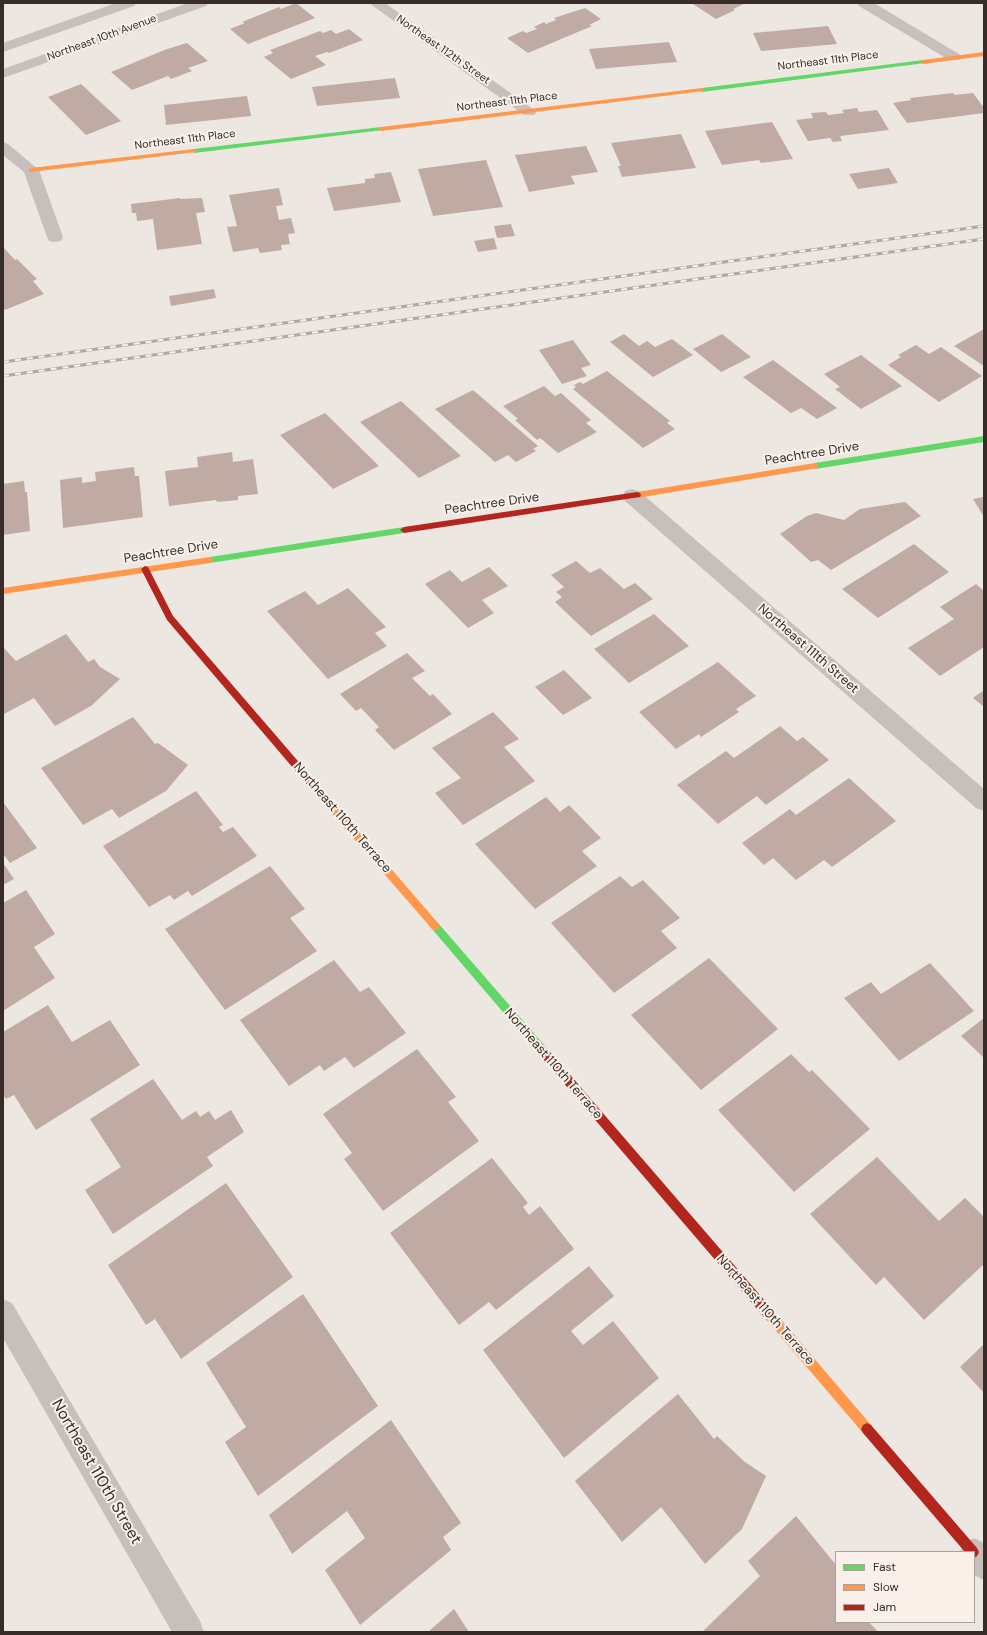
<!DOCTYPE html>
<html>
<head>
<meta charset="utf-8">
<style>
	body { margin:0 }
	#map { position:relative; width:987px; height:1635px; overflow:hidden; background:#ede7e2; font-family:"DM Sans",sans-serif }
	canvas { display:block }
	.frame { position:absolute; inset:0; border:4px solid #372c29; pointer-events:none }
	.legend { position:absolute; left:835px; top:1551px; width:140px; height:72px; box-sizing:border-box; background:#f9f1e9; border:1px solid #aba29c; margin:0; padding:5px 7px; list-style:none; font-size:12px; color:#372c29 }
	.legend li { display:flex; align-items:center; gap:8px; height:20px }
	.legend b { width:20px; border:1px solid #aba29c }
</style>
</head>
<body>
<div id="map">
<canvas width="987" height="1635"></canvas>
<div class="frame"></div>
<ul class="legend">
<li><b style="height:5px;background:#63d668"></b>Fast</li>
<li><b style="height:5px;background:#ff974d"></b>Slow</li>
<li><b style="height:5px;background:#b3261e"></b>Jam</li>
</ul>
</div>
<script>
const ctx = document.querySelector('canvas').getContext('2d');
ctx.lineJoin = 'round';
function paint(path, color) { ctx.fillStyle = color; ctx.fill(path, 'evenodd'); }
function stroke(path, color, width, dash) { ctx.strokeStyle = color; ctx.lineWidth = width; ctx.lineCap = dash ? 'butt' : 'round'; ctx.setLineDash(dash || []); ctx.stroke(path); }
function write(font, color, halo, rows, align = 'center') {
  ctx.font = font + ' "DM Sans",sans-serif'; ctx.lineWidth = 4; ctx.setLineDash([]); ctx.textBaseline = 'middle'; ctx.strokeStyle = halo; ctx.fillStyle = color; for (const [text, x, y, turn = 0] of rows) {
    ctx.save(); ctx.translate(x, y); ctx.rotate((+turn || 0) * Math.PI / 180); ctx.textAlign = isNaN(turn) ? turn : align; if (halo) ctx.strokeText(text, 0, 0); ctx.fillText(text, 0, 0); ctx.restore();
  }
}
paint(new Path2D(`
	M296 3 315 18 248 44 230 29 245 23 242 22 279 7 281 9Z
	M696 3H746L733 9 735 10 716 19 693 4Z
	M585 8 601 19 589 25 592 26 528 53 507 38 523 31 526 33 537 29 534 27 544 22 546 24 556 20 554 18Z
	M828 26 837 44 761 51 753 33Z
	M349 29 363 40 329 53 327 52 315 56 326 65 291 79 264 57 273 53 270 50 320 31 323 33 331 30 336 34Z
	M669 42 677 62 596 69 589 49Z
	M187 43 208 61 188 68 192 71 171 79 168 76 132 90 111 72 167 49Z
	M395 78 400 98 317 106 312 87Z
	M81 84 121 121 86 135 48 97Z
	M953 93 955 95 973 93 984 108V113L907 123 893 103 911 100 910 98Z
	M247 96 251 116 166 125 164 105Z
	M857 108 859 112 877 110 889 130 840 136 842 141 833 142 830 138 808 141 796 120 813 118 811 113 826 112 828 115 844 113 842 110Z
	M772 122 793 159 761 163 759 160 722 165 705 131Z
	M681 134 696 168 622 177 618 166H621L611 143Z
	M586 146 598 172 571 176 575 184 529 192 515 155Z
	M486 160 503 207 433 216 418 169Z
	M889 168 898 183 858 189 849 174Z
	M391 172 401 202 334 211 327 188 365 183V179L375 178 374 174Z
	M279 188 283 205 276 206 279 220 291 218 295 233 288 234 290 244 281 245 282 250 260 253 258 248 233 252 227 227 237 226 229 195Z
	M180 198V199L202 198 205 212 196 213 202 244 157 250 153 219 137 221 136 213H132L131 204Z
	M511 224 515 236 497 238 494 226Z
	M494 238 497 249 478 252 474 241Z
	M3 247 15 260 17 259 37 279 33 281 44 294 5 310 3 308Z
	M214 289 216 298 171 306 169 296Z
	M984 329V366L954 346Z
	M624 334 639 346 647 341 655 347 672 339 693 355 653 377 610 342Z
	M722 334 751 357 721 372 693 349Z
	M573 340 591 365 581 368 587 376 562 384 539 350Z
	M916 345 929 354 941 347 982 376 939 402 888 365 901 357 898 355Z
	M861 355 902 386 861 409 835 389 840 387 824 374Z
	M773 360 837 408 817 419 801 408 791 413 743 377Z
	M607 371 670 421 667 423 675 429 643 448 573 389 576 387 574 385 580 382 583 384Z
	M544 386 555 396 561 393 591 420 586 423 597 432 558 453 540 438 537 440 515 420 518 419 503 406Z
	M473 390 538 446 533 449 536 451 516 462 508 455 495 462 435 409Z
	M401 401 461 456 419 478 360 422Z
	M325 413 379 466 333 489 280 435Z
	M232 452 233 462 253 459 258 494 238 496V500L217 502 216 500 169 506 165 471 198 467 197 457Z
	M134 467 135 476H139L143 517 63 528 60 480 82 477V483L96 481 95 472Z
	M24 481 25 492H27L30 531 3 535V484Z
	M984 497V517L973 499Z
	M905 502 921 516 831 570 818 560 811 562 780 534 807 516 816 513 844 520 860 509Z
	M914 544 949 572 878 618 842 589Z
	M576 561 590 573 600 568 624 589 635 583 653 599 591 636 555 602 562 597 556 592 564 587 551 575Z
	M489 567 508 586 482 600 494 613 468 628 425 584 450 570 462 582Z
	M976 584 984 591V647L940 676 908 648 954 619 940 607Z
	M348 588 386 627 375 633 387 646 328 679 267 611 305 591 318 605Z
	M654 614 689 646 629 683 594 649Z
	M66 634 88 662 94 659 100 667 120 679 91 706 55 726 34 698 4 714 3 647 16 661Z
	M407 653 425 671 412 678 430 696 433 694 452 714 394 750 375 730 379 727 361 708 356 711 340 694Z
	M718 662 756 696 736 709 739 712 701 737 699 734 676 749 639 712Z
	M564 670 592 698 563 715 535 687Z
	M984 690V707L973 698Z
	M493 712 519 739 504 747 535 781 463 825 435 793 461 778 432 748Z
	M133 717 155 744 158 743 188 765 166 791 119 818 112 809 83 825 41 768Z
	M780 726 797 741 803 737 829 760 766 805 757 796 718 824 677 785 726 751 734 758Z
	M849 778 896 821 832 867 824 860 796 880 773 858 764 865 742 843 790 809 796 815Z
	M196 791 223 825 219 827 223 832 233 827 257 856 192 896 188 891 174 900 170 895 149 907 103 846Z
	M546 797 560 812 569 805 601 838 582 851 597 866 535 909 475 844Z
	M3 802 37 848 10 863 3 854Z
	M3 863 14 879 3 885Z
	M270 866 305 909 290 918 317 951 225 1010 165 929Z
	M620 876 632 887 643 880 680 918 661 931 677 948 614 993 551 923Z
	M26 890 55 934 34 947 55 978 3 1011V903Z
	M709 958 778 1029 701 1090 631 1015Z
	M334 960 360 992 369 987 406 1033 354 1068 345 1057 324 1071 320 1065 289 1086 240 1020Z
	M930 963 974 1011 899 1061 844 998 871 982 881 994Z
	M48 1005 72 1042 110 1020 140 1065 36 1130 14 1095 6 1099 3 1095V1032Z
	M984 1018V1058L961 1036Z
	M417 1049 456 1097 448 1102 479 1141 383 1211 344 1159 352 1153 323 1114Z
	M791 1054 809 1072 812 1070 870 1129 794 1192 718 1110Z
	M153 1079 182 1120 196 1111 200 1117 209 1111 215 1120 231 1110 244 1132 207 1157 213 1166 113 1234 85 1190 121 1167 90 1119Z
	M877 1157 939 1221 965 1198 984 1217V1264L924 1320 884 1277 876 1285 810 1214Z
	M492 1158 528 1203 523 1207 529 1215 540 1206 574 1249 496 1310 489 1302 459 1325 390 1233Z
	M226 1183 293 1277 181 1359 155 1319 146 1325 108 1265Z
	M589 1266 614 1296 571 1331 583 1345 613 1321 659 1378 564 1458 483 1350Z
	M303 1294 378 1406 258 1496 225 1442 246 1427 206 1363Z
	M984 1344V1393L960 1367Z
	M678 1394 714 1439 717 1436 745 1462 766 1476 742 1529 705 1564 661 1507 622 1542 575 1481Z
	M391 1420 461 1523 443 1537 451 1550 360 1625 325 1570 365 1538 347 1511 292 1554 269 1515Z
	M796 1516 836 1565V1622H869L878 1632H702L760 1576 748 1561Z
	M454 1609 469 1632H428Z`), '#c0aaa4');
paint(new Path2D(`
	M116 3H136L134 6 3 52V43Z
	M188 3H208L206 6 3 78V69Z
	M369 3H385L537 112 534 115H524Z
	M857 3H874L959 54 961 57 959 60H949L859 6Z
	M3 142 8 144 39 170 63 237 61 241 55 242 49 241 47 237 24 172 3 155Z
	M632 489 639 491 984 789V811L976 808 625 501 623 496 625 491Z
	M3 1299 12 1303 200 1621 204 1632H172L3 1338Z
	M974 1538 984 1543V1580L974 1575V1552H960L964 1543Z`), '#c6bfbb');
paint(new Path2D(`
	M923 60 925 61V63L702 92 699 90 702 88Z
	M381 127 384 129 383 130 194 153 191 151 194 149Z
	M984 436V442L815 469 811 466 815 463Z
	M404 527 408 530 404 533 210 563 206 560 210 557Z
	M435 922 438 923 551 1053 552 1056 551 1059 547 1061 543 1059 432 929 430 926 432 923Z`), '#63d668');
paint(new Path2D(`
	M984 52V56L923 64 920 62 923 60Z
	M702 88 704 89V91L381 131 378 129 381 127Z
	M194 149 197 151 196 152 31 172 28 170 31 168Z
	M815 463 818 464V468L637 498 633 495 637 492Z
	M210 557 214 560 210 563 3 594V588Z
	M325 795 328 796 438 923 440 926 438 929 435 930 432 929 322 802 321 799 322 796Z
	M768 1308 772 1309 871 1425 873 1429 871 1433 867 1435 863 1433 764 1317 763 1313 764 1309Z`), '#ff974d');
paint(new Path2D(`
	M637 492 640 493 641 495 640 497 404 533 400 530 404 527Z
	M145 566 148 567 173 616 328 796 329 799 328 802H322L167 620 141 569Z
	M547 1051 551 1053 772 1309 773 1313 772 1317 768 1318 764 1317 543 1059 542 1056 543 1053Z
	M867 1423 871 1425 977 1548 979 1552 977 1556 974 1558V1552H965L863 1433 861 1429 863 1425Z`), '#b3261e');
const rail = new Path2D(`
	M3 362 984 226
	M3 376 984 239`);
stroke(rail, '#aea8a5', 3);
stroke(rail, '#f9f1e9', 2, [6]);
write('11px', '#372c29', '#f9f1e9', [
	["Northeast 10th Avenue",102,38,-20],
	["Northeast 112th Street",443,50,35],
	["Northeast 11th Place",828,61,-7],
	["Northeast 11th Place",507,102,-7],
	["Northeast 11th Place",185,140,-7]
]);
write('13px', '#372c29', '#f9f1e9', [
	["Peachtree Drive",812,454,-9],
	["Peachtree Drive",492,504,-8],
	["Peachtree Drive",171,552,-9],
	["Northeast 111th Street",808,649,41],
	["Northeast 110th Terrace",342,818,49],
	["Northeast 110th Terrace",553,1064,49],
	["Northeast 110th Terrace",765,1310,49]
]);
write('16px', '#372c29', '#f9f1e9', [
	["Northeast 110th Street",96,1472,60]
]);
</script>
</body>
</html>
